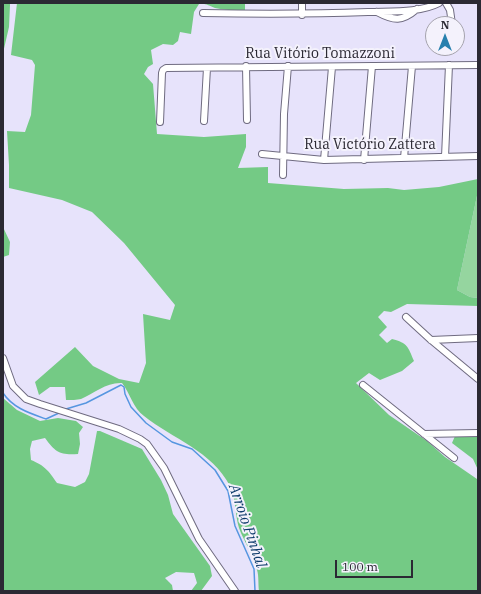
<!DOCTYPE html>
<html>
<head>
<meta charset="utf-8">
<style>
	body { margin:0 }
	#map { position:relative; width:481px; height:594px; overflow:hidden; background:#e7e3fb; font-family:"IBM Plex Serif",serif }
	canvas { display:block }
	.frame { position:absolute; inset:0; border:4px solid #2b2933; pointer-events:none }
	.north { position:absolute; left:425px; top:16px; width:40px; height:40px; box-sizing:border-box; background:#f4f2fc; border:1px solid #a4a2ac; border-radius:50%; rotate:0deg; font-size:11px; font-weight:700; line-height:16px; text-align:center; color:#2b2933 }
	.north::after { content:''; display:block; margin:auto; width:14px; height:18px; background:#2780ae; clip-path:polygon(50% 0,100% 100%,50% 72%,0 100%) }
	.scale { position:absolute; left:335px; top:560px; width:78px; height:18px; box-sizing:border-box; border:2px solid #2b2933; border-top:0; padding-left:5px; font-size:12px; line-height:14px; white-space:nowrap; color:#2b2933; -webkit-text-stroke:3px #f4f2fc; paint-order:stroke }
</style>
</head>
<body>
<div id="map">
<canvas width="481" height="594"></canvas>
<div class="frame"></div>
<div class="north">N</div>
<div class="scale">100 m</div>
</div>
<script>
const ctx = document.querySelector('canvas').getContext('2d');
ctx.lineJoin = 'round';
function paint(path, color) { ctx.fillStyle = color; ctx.fill(path, 'evenodd'); }
function stroke(path, color, width, dash) { ctx.strokeStyle = color; ctx.lineWidth = width; ctx.lineCap = dash ? 'butt' : 'round'; ctx.setLineDash(dash || []); ctx.stroke(path); }
function write(font, color, halo, rows, align = 'center') {
  ctx.font = font + ' "IBM Plex Serif",serif'; ctx.lineWidth = 4; ctx.setLineDash([]); ctx.textBaseline = 'middle'; ctx.strokeStyle = halo; ctx.fillStyle = color; for (const [text, x, y, turn = 0] of rows) {
    ctx.save(); ctx.translate(x, y); ctx.rotate((+turn || 0) * Math.PI / 180); ctx.textAlign = isNaN(turn) ? turn : align; if (halo) ctx.strokeText(text, 0, 0); ctx.fillText(text, 0, 0); ctx.restore();
  }
}
paint(new Path2D(`
	M478 191V298L470 297 457 290Z`), '#95d59f');
paint(new Path2D(`
	M3 3H10V5L9 27 3 53Z
	M17 3H245V10C235 11 225 10 215 8 209 6 206 3 199 4L194 12 191 34 180 32 178 41 173 45 163 44 151 50 153 64 148 67 144 74 153 84 157 134 204 137 246 134V147L238 168 268 167V183L344 189 388 188 404 190 439 187 478 179V191L457 290 470 297 478 298V306L407 304 391 312 384 311 378 317 387 327 379 335 387 343 392 339C408 343 408 347 414 361L402 371 380 380 369 373 356 383 389 415 427 441 445 457 477 479 478 477V591H259C258 584 259 576 257 570 254 555 244 542 239 528 235 515 236 499 230 486 212 451 173 439 144 416 133 408 130 393 122 383 107 382 94 393 81 399 77 400 71 400 66 400L65 387H50L39 395 35 382 75 347 93 366 119 379 139 383 146 363 143 314 170 320 175 305 124 243 92 212 62 200 9 188V165L7 131 25 132 31 115 35 65 32 60 11 55Z
	M3 227 10 242 9 255 3 257Z
	M3 398 17 410 40 421 58 418 76 421 83 427 79 433 80 444 78 454C60 455 56 453 45 438L32 441 30 449 31 460C45 466 48 470 57 483L75 487 85 482 89 474 97 431H100L142 449 161 480 168 495 173 514 210 566 212 576 201 591H191L197 583 194 573 176 572 165 578 172 585 173 591H3Z
	M455 436H478V470L473 459 452 443Z`), '#74ca85');
stroke(new Path2D(`
	M3 393C13 408 29 413 46 419L59 413
	M66 409 86 403 121 385 124 387 125 394 131 407 146 423 172 442 192 449 215 470 228 491 235 526 254 569 255 591`), '#5696e0', 1.5);
const minor = new Path2D(`
	M302 3V15
	M446 3 450 10 452 24
	M377 12C394 21 402 22 417 9
	M203 13C258 14 313 14 368 12 390 11 420 13 439 3
	M246 66 247 120
	M204 121 207 68
	M160 122 162 73 163 70 166 68 478 65
	M262 154 324 160 478 156
	M445 157 449 65
	M404 158 412 66
	M324 160 332 67
	M364 160 372 66
	M283 175 284 114 288 66
	M406 317 431 340 478 379
	M431 340 478 338
	M3 358 13 386 26 399 40 404 119 429 140 439 147 444 164 468 199 539 235 591
	M363 385 454 458
	M424 434 478 433`);
stroke(minor, '#6f6b80', 8);
stroke(minor, '#fff', 6);
write('14px', '#2b2933', '#f4f2fc', [
	["Rua Vitório Tomazzoni",320,54],
	["Rua Victório Zattera",370,145]
]);
write('italic 15px', '#0e3b6b', '#f4f2fc', [
	["Arroio Pinhal",247,526,71]
]);
</script>
</body>
</html>
